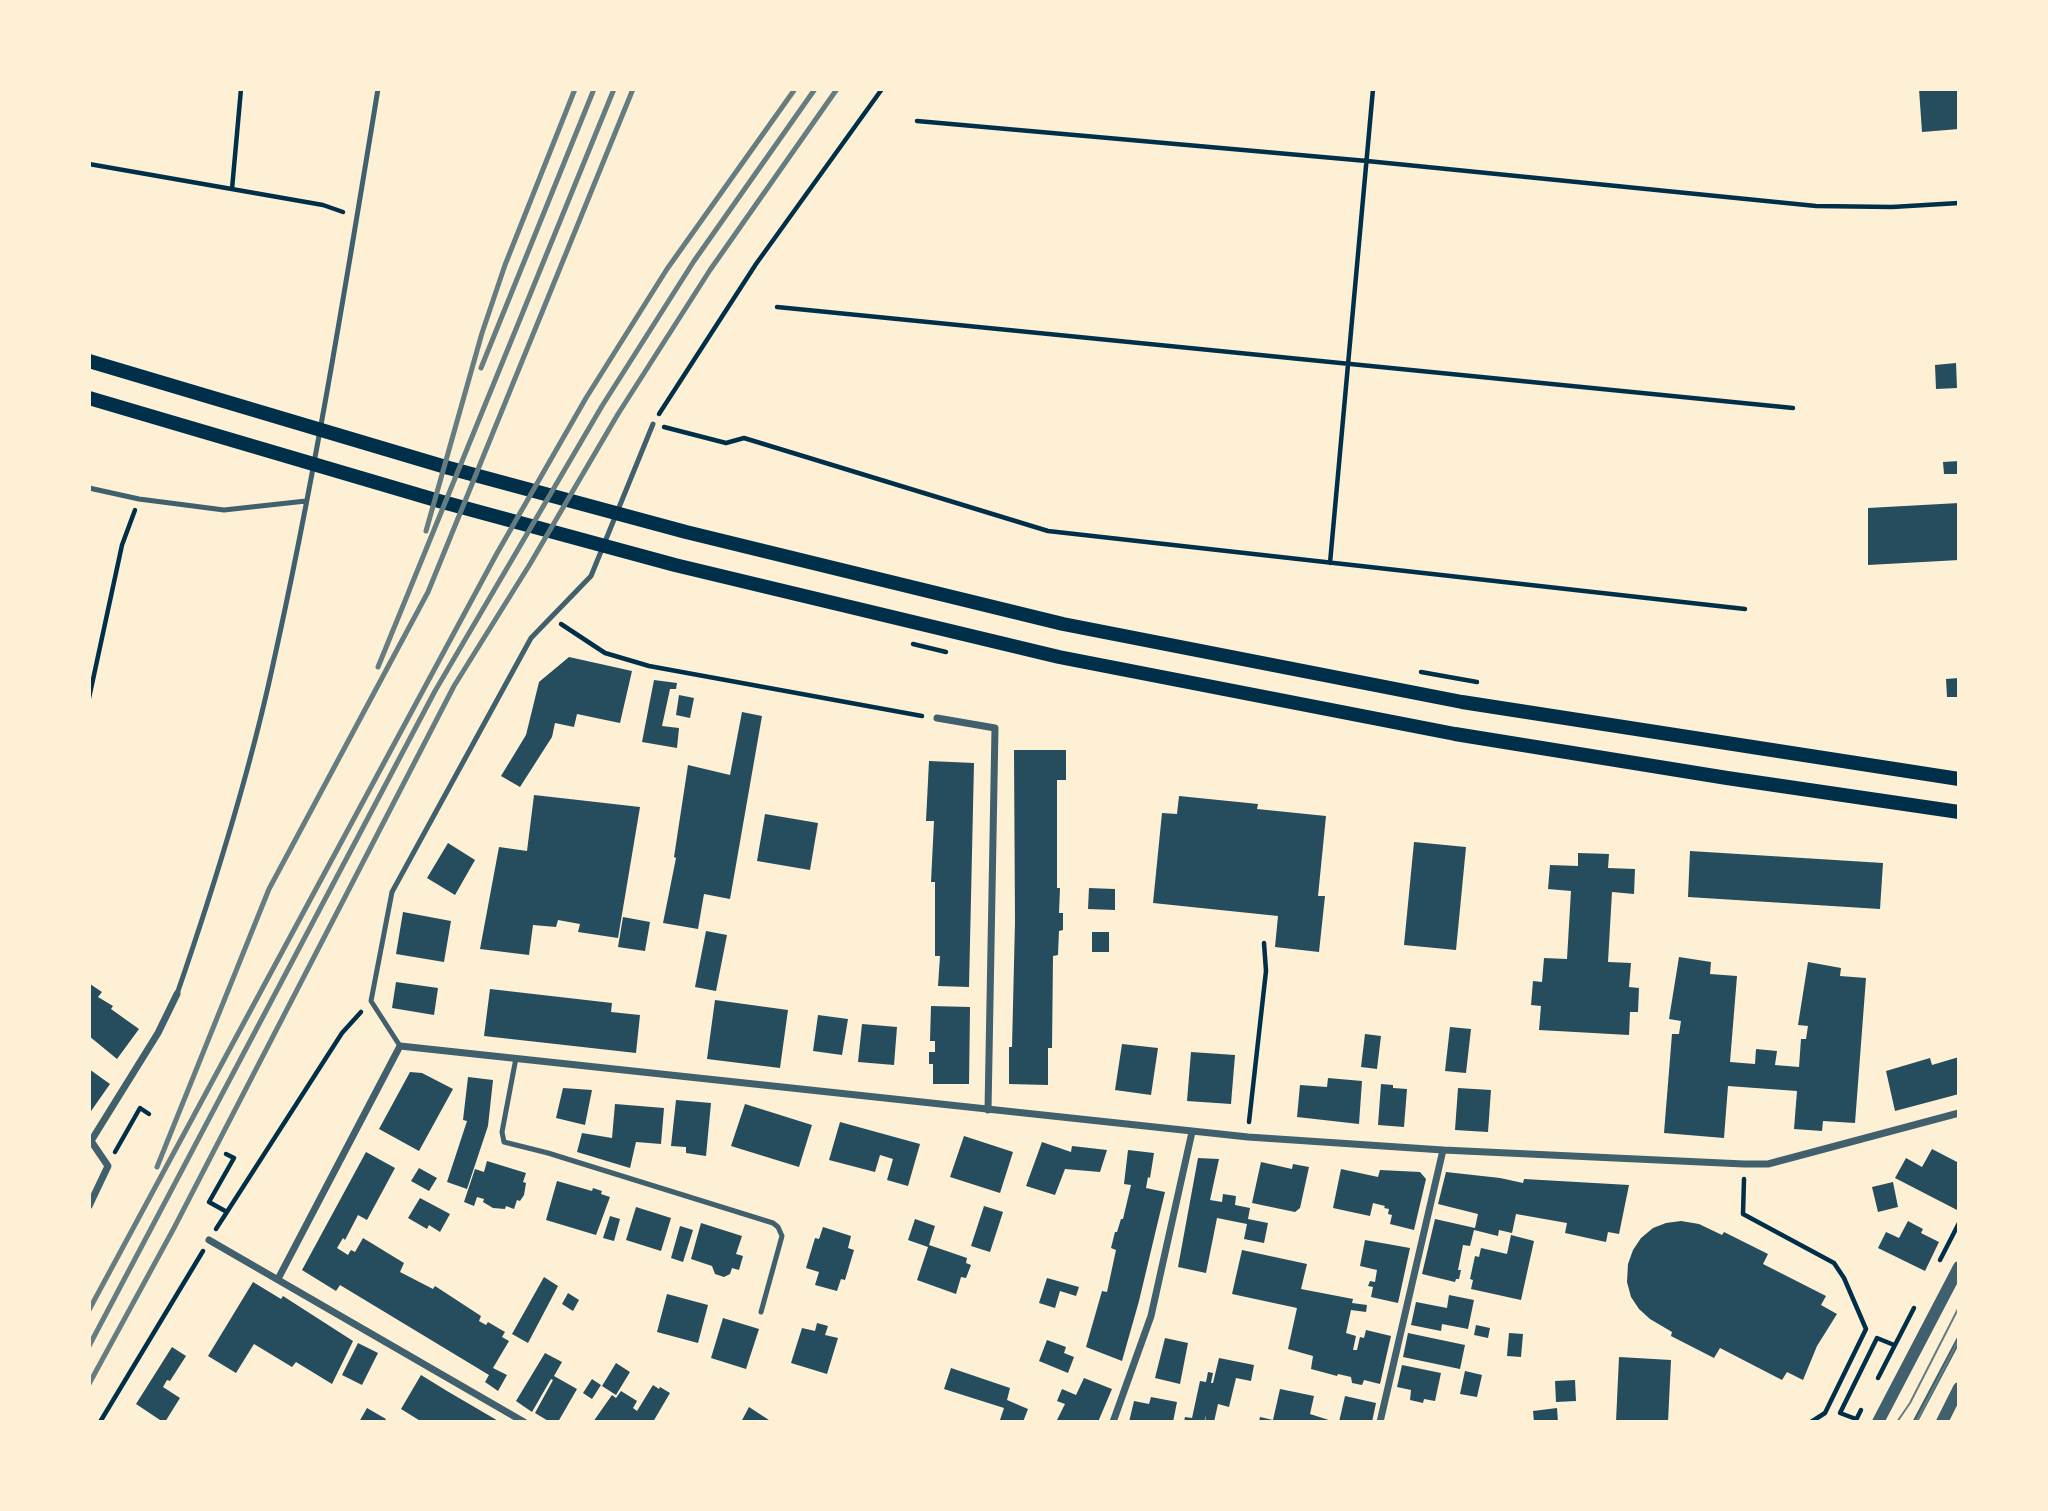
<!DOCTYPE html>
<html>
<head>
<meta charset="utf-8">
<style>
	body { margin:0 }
	#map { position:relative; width:2048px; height:1511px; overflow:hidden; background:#fdf0d5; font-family:Poppins,sans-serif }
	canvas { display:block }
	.frame { position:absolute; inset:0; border:91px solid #fdf0d5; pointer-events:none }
</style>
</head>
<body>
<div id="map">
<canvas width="2048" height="1511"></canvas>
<div class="frame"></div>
</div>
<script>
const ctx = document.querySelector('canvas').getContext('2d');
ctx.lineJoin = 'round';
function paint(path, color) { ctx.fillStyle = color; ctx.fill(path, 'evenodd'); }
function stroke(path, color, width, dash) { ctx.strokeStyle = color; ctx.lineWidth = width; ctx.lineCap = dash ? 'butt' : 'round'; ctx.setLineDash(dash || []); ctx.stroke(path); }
paint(new Path2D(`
	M1919 89H1959V129L1922 132Z
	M1956 363 1957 388 1936 389 1935 365Z
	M1959 461V474H1944L1943 462Z
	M1959 503V560L1868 565V508Z
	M569 657 632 671 620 723 577 714 574 727 555 723 552 737 520 787 501 776 526 735 539 682Z
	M1959 678V697H1947L1946 679Z
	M654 680 677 683 676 689H670L662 726 679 728 677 748 642 742Z
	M679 695 694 698 690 718 676 715Z
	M742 712 762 716 730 899 704 894 698 929 663 923 676 858 674 857 688 765 730 775Z
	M1014 750H1066V780H1057V888H1060L1059 913H1063V930L1059 931 1058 955 1053 956 1052 1048H1048V1085L1009 1084V1047H1012L1015 922Z
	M929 761 974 763 969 987 938 986 940 956H935V882H931L934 821H926Z
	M534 795 640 807 618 938 578 932 580 924 558 920 556 927 533 925 529 955 480 949 499 847 527 851Z
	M1179 796 1258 804 1257 809 1326 816 1318 896H1325L1319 952 1275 947 1278 916 1153 903 1162 813 1177 814Z
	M765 814 818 823 810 870 757 861Z
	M1414 842 1466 847 1456 950 1404 945Z
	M448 843 475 860 455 895 427 878Z
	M1690 851 1883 863 1880 909 1688 897Z
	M1578 853 1609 854 1608 868 1635 869 1634 894 1612 892 1608 962 1631 963 1629 987 1639 988 1638 1012H1630L1629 1035 1539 1030 1541 1006 1531 1005 1533 981 1542 982 1544 958 1567 959 1571 891 1548 889 1550 865 1578 866Z
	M1089 888 1115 889V910L1088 909Z
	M403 912 451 921 444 962 396 954Z
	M623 917 650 922 645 951 618 947Z
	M706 931 727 935 716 991 695 987Z
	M1092 932H1109V952H1092Z
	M1679 957 1711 962 1710 974 1737 976 1730 1062 1755 1064 1756 1049 1777 1051 1775 1065 1799 1067 1801 1039H1806L1808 1026 1798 1025 1808 962 1841 968 1840 976 1866 978 1855 1123 1823 1121 1822 1131 1794 1129 1797 1091 1728 1086 1724 1138 1664 1133 1672 1034H1679L1681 1021 1669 1019Z
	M396 982 438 988 434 1015 392 1008Z
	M90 984 102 992 98 997 113 1006 111 1009 139 1029 117 1059 89 1036Z
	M490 989 612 1003 611 1012 640 1015 636 1053 484 1036Z
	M715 1000 788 1010 780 1068 707 1059Z
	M931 1006 970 1007 969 1084H933V1064H929V1052H935V1041H930Z
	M818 1015 848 1019 842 1055 813 1051Z
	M862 1024 897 1027 894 1065 858 1062Z
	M1450 1027 1471 1029 1466 1073 1445 1071Z
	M1365 1034 1381 1036 1377 1069 1361 1067Z
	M1122 1044 1158 1048 1151 1095 1115 1090Z
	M1191 1052 1235 1055 1231 1104 1187 1101Z
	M1959 1057V1094L1895 1111 1886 1071 1930 1058 1932 1065Z
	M89 1069 110 1084 89 1114Z
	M410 1072 422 1073 453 1089 419 1151 379 1129Z
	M468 1077 493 1080 488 1126 467 1189 447 1182 467 1121 463 1120Z
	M1328 1078 1362 1081 1359 1124 1297 1117 1300 1085 1327 1087Z
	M1381 1084 1393 1085V1088L1407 1089 1404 1127 1378 1125Z
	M563 1088 592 1090 585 1125 556 1118Z
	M1458 1088 1491 1090 1488 1132 1455 1130Z
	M676 1100 711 1103 706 1156 686 1153V1147L671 1146Z
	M615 1104 664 1108 661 1144 636 1142 630 1168 577 1152 582 1133 612 1138Z
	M745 1104 812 1125 799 1167 731 1146Z
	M840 1122 920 1144 908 1186 887 1180 893 1159 880 1155 875 1172 829 1160Z
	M964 1136 1013 1152 1000 1193 950 1177Z
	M1042 1142 1071 1152 1072 1146 1107 1150 1100 1172 1065 1169 1055 1195 1026 1186Z
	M1932 1149 1959 1163V1211L1895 1178 1906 1158 1922 1167Z
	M1128 1150 1154 1153 1150 1178 1148 1177 1146 1188 1165 1192 1139 1301 1122 1361 1086 1347 1102 1291 1107 1292 1116 1250 1111 1248 1115 1232H1117L1121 1219H1123L1131 1185 1124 1184Z
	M366 1152 395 1168 367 1220 358 1215 345 1240 343 1238 337 1248 348 1255 351 1250 355 1252 363 1238 404 1263 400 1272 433 1289 435 1286 481 1316 479 1321 486 1325 488 1322 505 1332 502 1337 509 1341 493 1368 507 1375 498 1391 485 1382 489 1375 340 1285 336 1291 302 1270Z
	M1198 1158 1219 1159 1210 1200 1222 1202 1223 1194 1236 1196 1235 1205 1250 1208 1248 1219 1268 1223 1264 1243 1244 1239 1247 1224 1217 1218 1206 1273 1178 1267Z
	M487 1161 526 1173 523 1182 526 1183 524 1195 520 1201 517 1200 514 1209 506 1206 505 1209 493 1208 483 1202 484 1199 477 1197 474 1206 464 1202 475 1169 484 1172Z
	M1261 1162 1292 1169 1293 1164 1309 1167 1300 1208 1295 1212 1252 1203Z
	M419 1168 437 1178 429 1191 411 1181Z
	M1341 1169 1378 1177 1380 1170 1420 1172 1426 1179 1414 1230 1390 1224 1392 1215 1388 1214 1389 1209 1384 1208 1385 1206 1373 1203 1370 1216 1333 1208Z
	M1446 1172 1500 1178 1523 1183 1524 1179 1629 1185 1619 1234 1608 1232 1606 1242 1565 1233 1567 1223 1516 1214 1512 1233 1499 1230 1498 1236 1474 1230 1470 1246 1463 1245 1458 1270H1461L1459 1279H1456L1455 1282 1422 1274 1435 1219 1475 1228 1478 1214 1438 1204Z
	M557 1181 592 1191 593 1188 602 1191 601 1194 610 1197 596 1235 546 1220Z
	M1893 1182 1898 1207 1878 1212 1872 1187Z
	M420 1198 450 1214 440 1232 429 1225 427 1229 408 1218Z
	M984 1206 1003 1212 990 1252 971 1246Z
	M636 1207 671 1218 661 1251 626 1240Z
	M610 1216 620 1219 614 1241 603 1238Z
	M915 1219 935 1226 929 1245 967 1258 966 1263 971 1265 966 1278 961 1277 956 1294 917 1280 928 1247 908 1240Z
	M1681 1221 1699 1224 1722 1235 1724 1232 1768 1254 1763 1264 1826 1296 1821 1305 1837 1314 1817 1346 1803 1380 1787 1372 1782 1380 1720 1348 1714 1358 1671 1336 1672 1332 1650 1319 1639 1309 1631 1297 1627 1282 1628 1264 1633 1250 1641 1238 1653 1228 1666 1223Z
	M1908 1221 1923 1229 1921 1233 1939 1242 1925 1271 1878 1248 1886 1232 1899 1238Z
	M701 1223 742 1236 736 1254 743 1256 739 1270 732 1268 730 1274 724 1277 715 1274 712 1266 691 1259Z
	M680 1226 693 1230 683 1262 671 1258Z
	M823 1227 851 1236 848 1248 854 1250 845 1280 841 1279 837 1291 815 1285 819 1272 806 1268 815 1238 819 1239Z
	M1511 1235 1534 1241 1521 1300 1471 1289 1473 1280 1470 1279 1475 1256 1479 1257 1481 1248 1507 1254Z
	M1365 1240 1410 1248 1398 1303 1371 1297 1373 1287 1368 1286 1370 1281 1375 1282 1377 1270 1360 1266Z
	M1242 1250 1307 1264 1301 1289 1353 1299 1352 1303 1367 1305 1366 1312 1351 1310 1346 1333 1356 1336 1353 1350H1357L1360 1337 1364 1338 1366 1330 1391 1336 1380 1384 1364 1380 1362 1385 1352 1383 1351 1377 1338 1374 1337 1376 1311 1369 1313 1356 1288 1349 1297 1308 1232 1294Z
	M544 1277 558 1286 528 1343 512 1334Z
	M1047 1278 1079 1287 1076 1296 1060 1291 1055 1308 1039 1303Z
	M253 1282 281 1299 283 1296 353 1341 332 1384 296 1362 292 1367 254 1344 236 1373 208 1356Z
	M568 1293 579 1300 573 1311 562 1304Z
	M667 1294 708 1305 698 1343 657 1332Z
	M1449 1295 1474 1300 1468 1329 1442 1324 1441 1331 1411 1325 1416 1302 1447 1308Z
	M723 1318 759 1329 746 1369 711 1358Z
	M817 1323 828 1326 825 1335 838 1338 827 1374 791 1363 802 1328 815 1331Z
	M1476 1325 1490 1328 1488 1338 1474 1335Z
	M1408 1333 1465 1345 1460 1369 1403 1357Z
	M1509 1333 1523 1334 1521 1357 1507 1356Z
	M1165 1338 1188 1343 1180 1384 1155 1378Z
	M1047 1340 1066 1347 1064 1353 1074 1357 1068 1373 1039 1361Z
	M358 1343 378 1353 362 1385 342 1375Z
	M172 1347 186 1356 170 1381 167 1380 163 1387 180 1398 165 1422H163L136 1404Z
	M545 1353 562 1362 554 1376 577 1389 558 1422H550L535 1413 553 1380 551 1379 532 1412 516 1401Z
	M1619 1357 1671 1360 1668 1422H1616Z
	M1219 1358 1254 1365 1251 1381 1236 1378 1229 1407 1218 1404 1214 1422H1205L1206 1415 1204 1422H1184L1185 1417 1192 1418 1200 1381 1206 1382 1208 1372 1213 1373 1211 1383H1213Z
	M616 1363 630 1372 616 1395 602 1386Z
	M1402 1365 1441 1373 1435 1401 1424 1399 1423 1403 1410 1400 1411 1390 1397 1387Z
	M951 1368 1010 1388 1007 1400 1028 1409 1023 1422H1004L1000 1420 1004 1408 944 1389Z
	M1465 1371 1482 1375 1477 1397 1460 1394Z
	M421 1375 447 1391 500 1422H422L401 1409Z
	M1084 1378 1112 1389 1098 1422H1056L1065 1404 1057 1401 1062 1389 1076 1395Z
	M592 1379 601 1385 592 1399 583 1393Z
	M1575 1380 1576 1401 1556 1402 1555 1381Z
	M653 1385 659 1389 660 1387 670 1393 653 1422H593L612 1395 616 1398 621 1391 637 1401 633 1408 637 1411Z
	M1280 1389 1314 1396 1310 1414 1335 1422H1259L1260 1417 1273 1420Z
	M1345 1396 1376 1403 1372 1422H1339Z
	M1151 1397 1177 1402 1173 1422H1129L1134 1401 1149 1404Z
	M749 1407 772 1422H741Z
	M367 1408 386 1419 384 1422H359Z
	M1557 1408 1558 1422H1534L1533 1411Z`), '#264d5e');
stroke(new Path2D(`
	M917 121 1367 161 1816 206 1892 207 1959 203
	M89 164 323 205 343 212
	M232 189 241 89
	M777 307 1793 408
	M659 414 756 264 882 89
	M664 427 726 443 744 438 1048 531 1745 609
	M1330 563 1373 89
	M561 624 605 653 649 666 922 716
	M913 644 946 652
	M1421 672 1477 682
	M89 698 122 545 135 510
	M1249 1122 1266 971 1264 943
	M115 1152 140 1108 149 1114
	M226 1154 234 1158 209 1202 227 1212
	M1744 1179 1743 1214 1834 1263 1844 1278 1866 1329 1825 1413 1811 1422
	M216 1229 342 1033 361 1012
	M1940 1260 1959 1223
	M1878 1378 1914 1308
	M1856 1419 1840 1413 1877 1338 1894 1345
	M100 1422 203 1251
	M1855 1422 1861 1410`), '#003049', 4.5);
stroke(new Path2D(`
	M89 488 139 499 224 510 306 501
	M177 994C214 887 248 779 272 669 315 477 346 283 378 89
	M400 1046 371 1001 392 892 531 638 591 576 653 424
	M516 1058 502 1132 504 1142 548 1153 773 1223 778 1227 782 1236 761 1312
	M1915 1422 1959 1339`), '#3f606c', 5);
stroke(new Path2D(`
	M937 718 995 728 988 1110
	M89 1206 108 1166 91 1141 158 1033 177 994
	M209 1240 524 1422
	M278 1279 400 1046 1248 1137 1443 1150 1744 1164H1768L1959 1113
	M1113 1422 1151 1316 1192 1132
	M1380 1422 1443 1150`), '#3f606c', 7);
stroke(new Path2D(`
	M1878 1422 1959 1267
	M1942 1422 1959 1388`), '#3f606c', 12);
stroke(new Path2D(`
	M89 361 449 468 686 532 1063 624 1462 702 1959 779
	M89 398 439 501 675 565 1059 657 1455 734 1727 778 1959 812`), '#003049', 14);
stroke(new Path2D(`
	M1897 1422 1910 1403 1959 1307
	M1916 1422 1959 1339`), '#657d81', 2);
stroke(new Path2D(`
	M481 368 594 89
	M426 531 482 333 505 265 575 89
	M378 667 614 89
	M157 1167 269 889 428 592 633 89
	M89 1310 496 555 586 398 667 269 795 89
	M89 1346 435 691 602 406 694 261 815 89
	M89 1384 174 1228 454 686 530 564 618 414 710 270 837 89`), '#657d81', 5);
</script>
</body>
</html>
